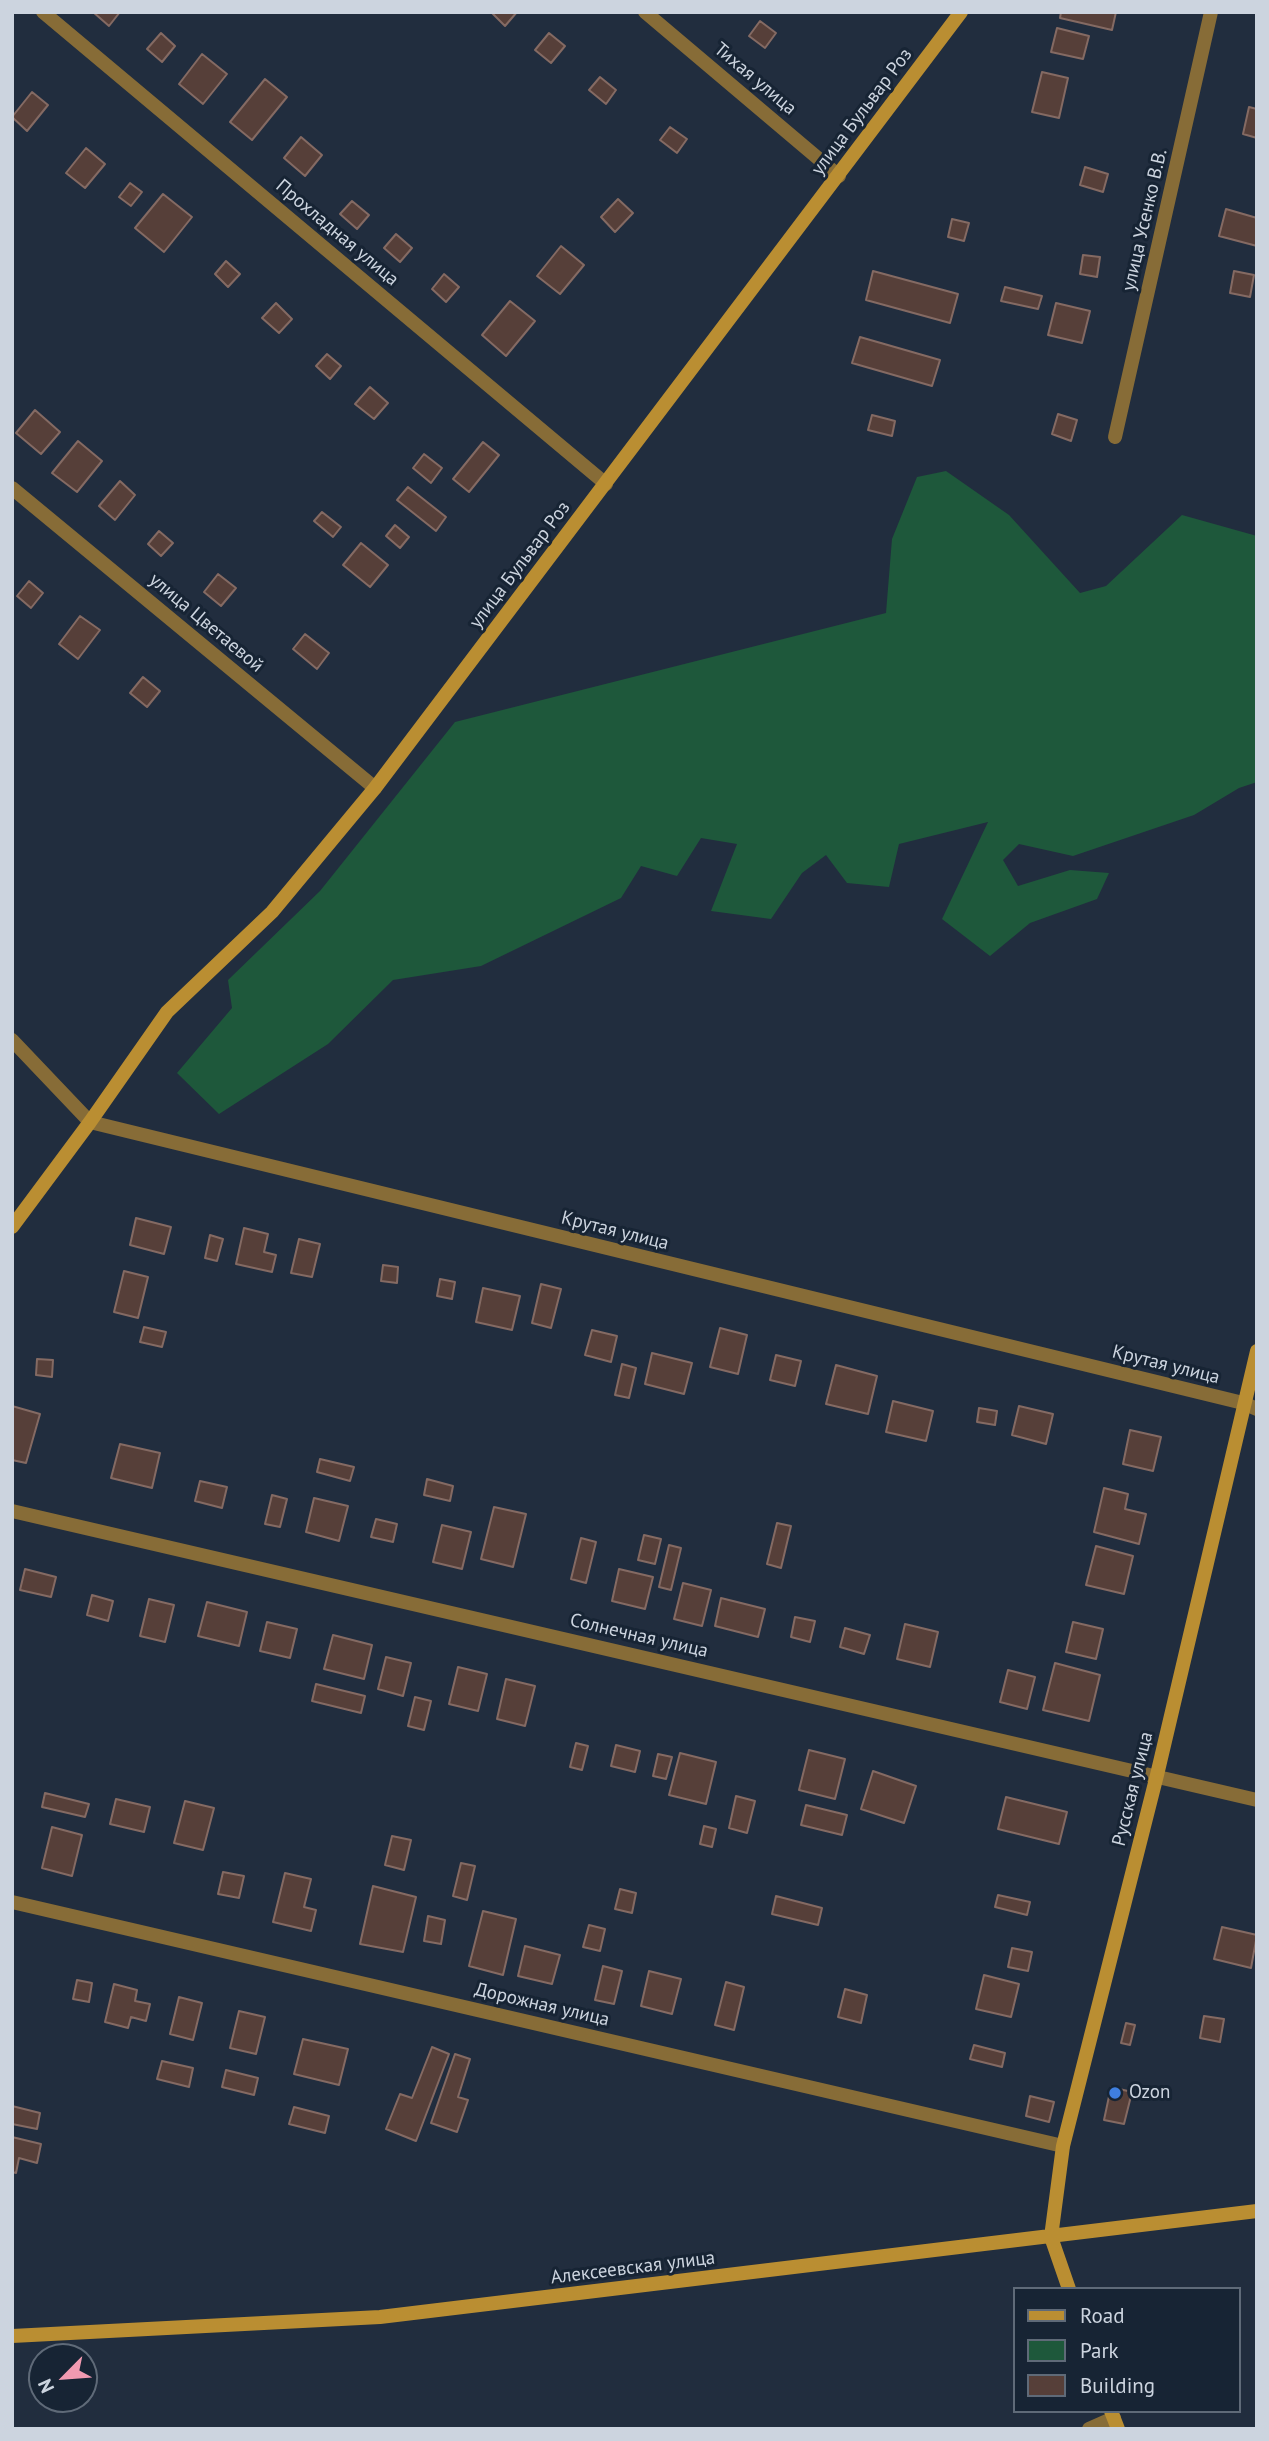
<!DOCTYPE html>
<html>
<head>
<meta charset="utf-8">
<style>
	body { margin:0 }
	#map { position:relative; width:1269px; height:2441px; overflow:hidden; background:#212d3e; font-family:"PT Sans",sans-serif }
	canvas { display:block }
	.frame { position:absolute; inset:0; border:14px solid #ccd4df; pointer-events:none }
	.legend { position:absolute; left:1013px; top:2287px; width:228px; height:126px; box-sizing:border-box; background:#172434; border:2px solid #5f6a78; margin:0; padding:9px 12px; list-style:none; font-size:21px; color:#ccd4df }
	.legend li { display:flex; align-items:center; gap:14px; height:35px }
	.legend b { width:35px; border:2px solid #5f6a78 }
	.north { position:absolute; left:28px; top:2343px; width:70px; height:70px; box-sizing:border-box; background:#172434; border:2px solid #5f6a78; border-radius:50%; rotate:245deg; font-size:19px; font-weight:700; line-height:28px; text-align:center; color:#ccd4df }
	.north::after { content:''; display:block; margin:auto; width:24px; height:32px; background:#f19ab1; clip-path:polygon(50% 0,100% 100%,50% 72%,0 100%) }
</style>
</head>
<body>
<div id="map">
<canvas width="1269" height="2441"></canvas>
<div class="frame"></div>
<ul class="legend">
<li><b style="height:9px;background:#ba8e32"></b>Road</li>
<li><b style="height:19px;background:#1e583b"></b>Park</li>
<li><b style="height:19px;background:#563f39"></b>Building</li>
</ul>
<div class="north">N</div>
</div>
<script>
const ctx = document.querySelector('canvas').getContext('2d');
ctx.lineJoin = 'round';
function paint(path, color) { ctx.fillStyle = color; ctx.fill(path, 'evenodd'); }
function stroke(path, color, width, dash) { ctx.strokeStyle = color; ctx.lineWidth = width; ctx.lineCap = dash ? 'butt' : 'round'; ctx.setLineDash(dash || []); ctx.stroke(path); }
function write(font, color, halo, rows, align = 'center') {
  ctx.font = font + ' "PT Sans",sans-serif'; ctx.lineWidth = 6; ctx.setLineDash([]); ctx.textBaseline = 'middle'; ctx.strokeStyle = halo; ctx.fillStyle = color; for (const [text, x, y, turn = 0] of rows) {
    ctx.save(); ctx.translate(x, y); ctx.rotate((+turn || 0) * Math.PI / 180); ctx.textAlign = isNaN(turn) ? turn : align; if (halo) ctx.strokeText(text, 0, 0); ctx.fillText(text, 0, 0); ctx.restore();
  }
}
paint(new Path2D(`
	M946 471 1009 515 1080 593 1106 586 1182 515 1257 536V782L1239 788 1194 815 1073 856 1019 844 1003 860 1018 886 1070 870 1109 873 1097 899 1030 923 990 956 942 919 988 822 899 844 889 887 847 883 826 855 802 873 771 919 711 911 737 844 701 838 677 876 641 866 621 898 481 966 393 980 328 1044 219 1114 177 1073 232 1008 228 980 320 891 455 722 886 613 892 539 917 477Z`), '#1e583b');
const building = new Path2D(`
	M93 12H120L109 26Z
	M491 12H517L505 26Z
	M1061 12H1116L1112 30 1060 18Z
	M760 21 776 33 765 48 749 36Z
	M1057 28 1089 36 1083 59 1051 52Z
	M161 33 175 46 162 62 147 49Z
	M549 33 565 46 551 63 535 50Z
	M202 54 227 74 203 104 179 84Z
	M1042 72 1068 78 1059 118 1032 112Z
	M600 77 616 90 606 104 589 90Z
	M265 79 287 97 252 140 230 122Z
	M32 92 48 105 27 131 12 117Z
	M1249 107 1257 109V138L1243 134Z
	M670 127 687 139 677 153 660 140Z
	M301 137 322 155 305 176 284 158Z
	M86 148 105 164 85 188 66 173Z
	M1085 167 1108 174 1103 192 1080 185Z
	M130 183 142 192 131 206 119 197Z
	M163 194 192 217 164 252 135 228Z
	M618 199 633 213 615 232 601 217Z
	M352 201 369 215 357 229 340 214Z
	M1226 209 1257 218V246L1219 236Z
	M952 219 969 223 964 241 948 237Z
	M396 234 412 248 400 262 384 248Z
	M561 246 584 265 560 294 537 276Z
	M1083 255 1100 257 1097 277 1080 274Z
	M226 261 240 274 228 287 215 274Z
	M873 271 958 294 950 323 866 300Z
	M1234 271 1254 275 1250 297 1230 293Z
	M444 274 459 287 446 302 432 289Z
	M1005 287 1042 296 1038 309 1001 301Z
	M510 301 535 321 506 356 482 335Z
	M276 303 292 319 279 333 262 318Z
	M1056 303 1090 311 1082 343 1048 335Z
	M860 337 940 360 932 386 852 363Z
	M327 354 341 366 330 379 316 366Z
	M370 387 388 403 374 419 355 404Z
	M35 410 60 432 41 454 16 433Z
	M1058 414 1077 420 1071 441 1052 434Z
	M872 415 895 421 892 436 868 430Z
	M78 441 102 461 77 492 52 473Z
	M483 442 499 455 469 492 453 479Z
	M424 454 442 468 431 483 413 468Z
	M120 481 135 495 115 520 99 506Z
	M408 487 446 517 436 531 397 500Z
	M322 512 341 527 333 537 314 521Z
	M395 525 409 537 400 548 386 536Z
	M159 531 173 543 161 556 148 544Z
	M361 543 388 565 370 587 343 565Z
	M218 574 236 588 221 606 204 592Z
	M29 581 43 593 31 608 17 596Z
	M80 616 100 630 78 659 59 644Z
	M305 634 329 653 317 669 293 649Z
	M143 677 160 691 147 707 130 693Z
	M136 1218 171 1227 164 1254 130 1245Z
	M244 1228 268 1234 264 1252 276 1255 272 1272 236 1264Z
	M210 1235 223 1239 217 1261 205 1258Z
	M299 1239 320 1244 312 1277 291 1273Z
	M383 1265 398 1267 397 1283 381 1281Z
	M124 1271 148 1277 138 1318 114 1312Z
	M440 1279 455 1282 452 1299 437 1296Z
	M541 1284 561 1289 551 1328 532 1323Z
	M483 1288 520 1296 512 1330 476 1322Z
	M144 1327 166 1332 162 1347 140 1342Z
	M720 1328 747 1335 738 1374 710 1367Z
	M592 1330 617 1336 611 1362 585 1355Z
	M652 1353 692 1363 684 1394 645 1384Z
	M776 1355 801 1361 795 1386 770 1380Z
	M37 1359 53 1360 52 1377 36 1375Z
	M622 1364 636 1368 629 1398 615 1395Z
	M836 1365 877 1376 868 1414 826 1404Z
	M893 1401 933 1411 926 1441 886 1432Z
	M12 1406 40 1414 26 1463 12 1460Z
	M1019 1406 1053 1414 1046 1444 1012 1435Z
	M979 1408 997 1411 995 1425 977 1422Z
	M1130 1430 1161 1437 1153 1471 1123 1464Z
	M120 1444 160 1453 152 1488 111 1478Z
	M320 1459 354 1467 350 1481 317 1472Z
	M427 1479 453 1486 450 1501 424 1495Z
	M200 1481 227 1487 222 1508 195 1501Z
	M1104 1488 1128 1494 1125 1509 1146 1514 1139 1544 1094 1532Z
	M272 1495 287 1499 280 1527 265 1524Z
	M314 1498 348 1506 339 1541 306 1532Z
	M494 1507 526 1514 513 1567 481 1559Z
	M376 1519 397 1524 393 1542 371 1537Z
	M777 1523 791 1526 781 1568 767 1564Z
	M442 1525 471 1532 462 1569 433 1562Z
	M644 1535 661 1539 655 1564 638 1560Z
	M581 1538 596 1542 586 1583 571 1579Z
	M669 1545 681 1548 671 1590 659 1587Z
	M1096 1546 1133 1556 1124 1594 1086 1585Z
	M25 1569 56 1577 51 1597 20 1590Z
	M619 1569 653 1577 645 1609 612 1601Z
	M683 1583 711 1590 702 1626 674 1619Z
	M92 1595 113 1601 108 1621 87 1615Z
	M721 1598 765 1609 758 1637 715 1626Z
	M149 1599 174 1605 165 1642 140 1636Z
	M207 1602 247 1612 239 1646 198 1636Z
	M795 1617 815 1621 810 1642 791 1637Z
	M267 1622 297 1629 290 1658 260 1651Z
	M1073 1622 1103 1629 1096 1659 1066 1652Z
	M905 1624 938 1632 930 1667 897 1659Z
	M845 1628 870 1635 864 1654 840 1647Z
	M333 1635 372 1645 364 1679 324 1669Z
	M386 1657 411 1663 403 1696 378 1689Z
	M1055 1663 1100 1675 1089 1721 1043 1710Z
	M458 1667 487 1674 478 1711 449 1704Z
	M1008 1670 1035 1677 1027 1709 1000 1702Z
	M506 1679 535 1686 525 1726 497 1719Z
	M316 1684 365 1696 361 1713 312 1701Z
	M415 1697 431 1701 424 1730 408 1726Z
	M576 1743 588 1746 582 1770 570 1767Z
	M616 1745 640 1751 635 1772 611 1766Z
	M809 1750 845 1759 835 1799 799 1790Z
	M680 1753 716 1762 706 1804 669 1795Z
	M658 1754 672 1757 666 1779 653 1776Z
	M873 1771 916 1786 904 1823 861 1809Z
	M45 1793 89 1804 85 1817 42 1807Z
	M736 1796 755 1801 747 1833 729 1828Z
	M1006 1797 1067 1812 1059 1844 998 1829Z
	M116 1799 150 1807 144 1832 110 1824Z
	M185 1801 214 1808 203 1850 174 1843Z
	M806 1805 847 1815 842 1835 801 1825Z
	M704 1826 716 1829 712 1847 700 1844Z
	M52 1827 82 1835 72 1876 42 1868Z
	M392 1836 411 1840 404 1870 385 1865Z
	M461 1863 475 1866 467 1900 453 1896Z
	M223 1872 244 1876 239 1898 218 1894Z
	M285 1873 311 1879 304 1907 316 1910 311 1931 273 1922Z
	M373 1886 416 1897 403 1952 360 1944Z
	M620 1889 636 1893 632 1913 615 1909Z
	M998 1895 1030 1902 1027 1915 995 1907Z
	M776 1896 822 1908 818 1925 772 1914Z
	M483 1911 516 1919 503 1975 469 1966Z
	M428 1916 445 1920 441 1944 424 1941Z
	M589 1925 605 1929 600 1951 583 1947Z
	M1222 1927 1257 1935 1251 1968 1214 1959Z
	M525 1946 560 1955 552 1984 518 1976Z
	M1012 1948 1032 1952 1028 1971 1008 1967Z
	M603 1966 622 1971 614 2004 595 2000Z
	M649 1971 681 1979 672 2014 641 2006Z
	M984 1975 1019 1984 1011 2017 976 2009Z
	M77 1980 92 1983 89 2002 73 1999Z
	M726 1982 744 1987 734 2030 715 2025Z
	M114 1984 137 1990 135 2001 150 2004 146 2021 131 2017 128 2028 105 2022Z
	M845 1989 867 1995 861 2023 838 2017Z
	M179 1997 202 2003 193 2040 170 2034Z
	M239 2011 265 2017 256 2054 230 2048Z
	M1204 2016 1224 2019 1220 2042 1200 2038Z
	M1126 2023 1135 2025 1130 2045 1121 2043Z
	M303 2039 348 2049 339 2085 294 2074Z
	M974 2045 1005 2053 1002 2067 970 2059Z
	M432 2047 449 2054 416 2141 386 2129 400 2094 412 2098Z
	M455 2054 470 2059 458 2097 468 2100 457 2132 431 2123Z
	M162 2061 193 2068 189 2087 157 2079Z
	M226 2070 258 2078 254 2095 222 2087Z
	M1111 2087 1132 2092 1124 2124 1104 2120Z
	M1030 2096 1054 2102 1049 2122 1026 2116Z
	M12 2106 40 2113 37 2129 12 2124Z
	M294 2107 329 2116 325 2133 289 2124Z
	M12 2137 41 2144 37 2163 19 2158 16 2173 12 2172Z`);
paint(building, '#563f39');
stroke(building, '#846a63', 2);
stroke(new Path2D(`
	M43 12 606 484
	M645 12 839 176
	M1115 437 1211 12
	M12 488 375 788
	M12 1040 90 1122 1243 1403 1257 1409
	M12 1511 1257 1800
	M12 1902 1063 2146
	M1089 2429 1114 2418`), '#876c37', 14);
stroke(new Path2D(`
	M12 1227 90 1122 167 1012 272 912 375 788 961 12
	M1069 2289 1051 2237 1063 2146 1157 1775 1257 1351
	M12 2336 380 2317 1257 2211
	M1111 2411 1118 2429`), '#ba8e32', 14);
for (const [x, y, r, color] of [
	[1115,2093,7,"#3f7fe0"]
]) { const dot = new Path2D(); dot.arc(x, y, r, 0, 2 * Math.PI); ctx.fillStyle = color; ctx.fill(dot); stroke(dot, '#172434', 2.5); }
write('19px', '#ccd4df', '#172434', [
	["Тихая улица",755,79,40],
	["улица Бульвар Роз",862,112,-53],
	["улица Усенко В.В.",1145,220,-77],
	["Прохладная улица",337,233,40],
	["улица Бульвар Роз",520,565,-53],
	["улица Цветаевой",206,623,40],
	["Крутая улица",615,1231,14],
	["Крутая улица",1166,1365,14],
	["Солнечная улица",639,1636,13],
	["Русская улица",1133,1789,-76],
	["Дорожная улица",542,2005,13],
	["Алексеевская улица",633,2268,-7]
]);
write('19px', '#ccd4df', '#172434', [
	["Ozon",1129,2093]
], 'left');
</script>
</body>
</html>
